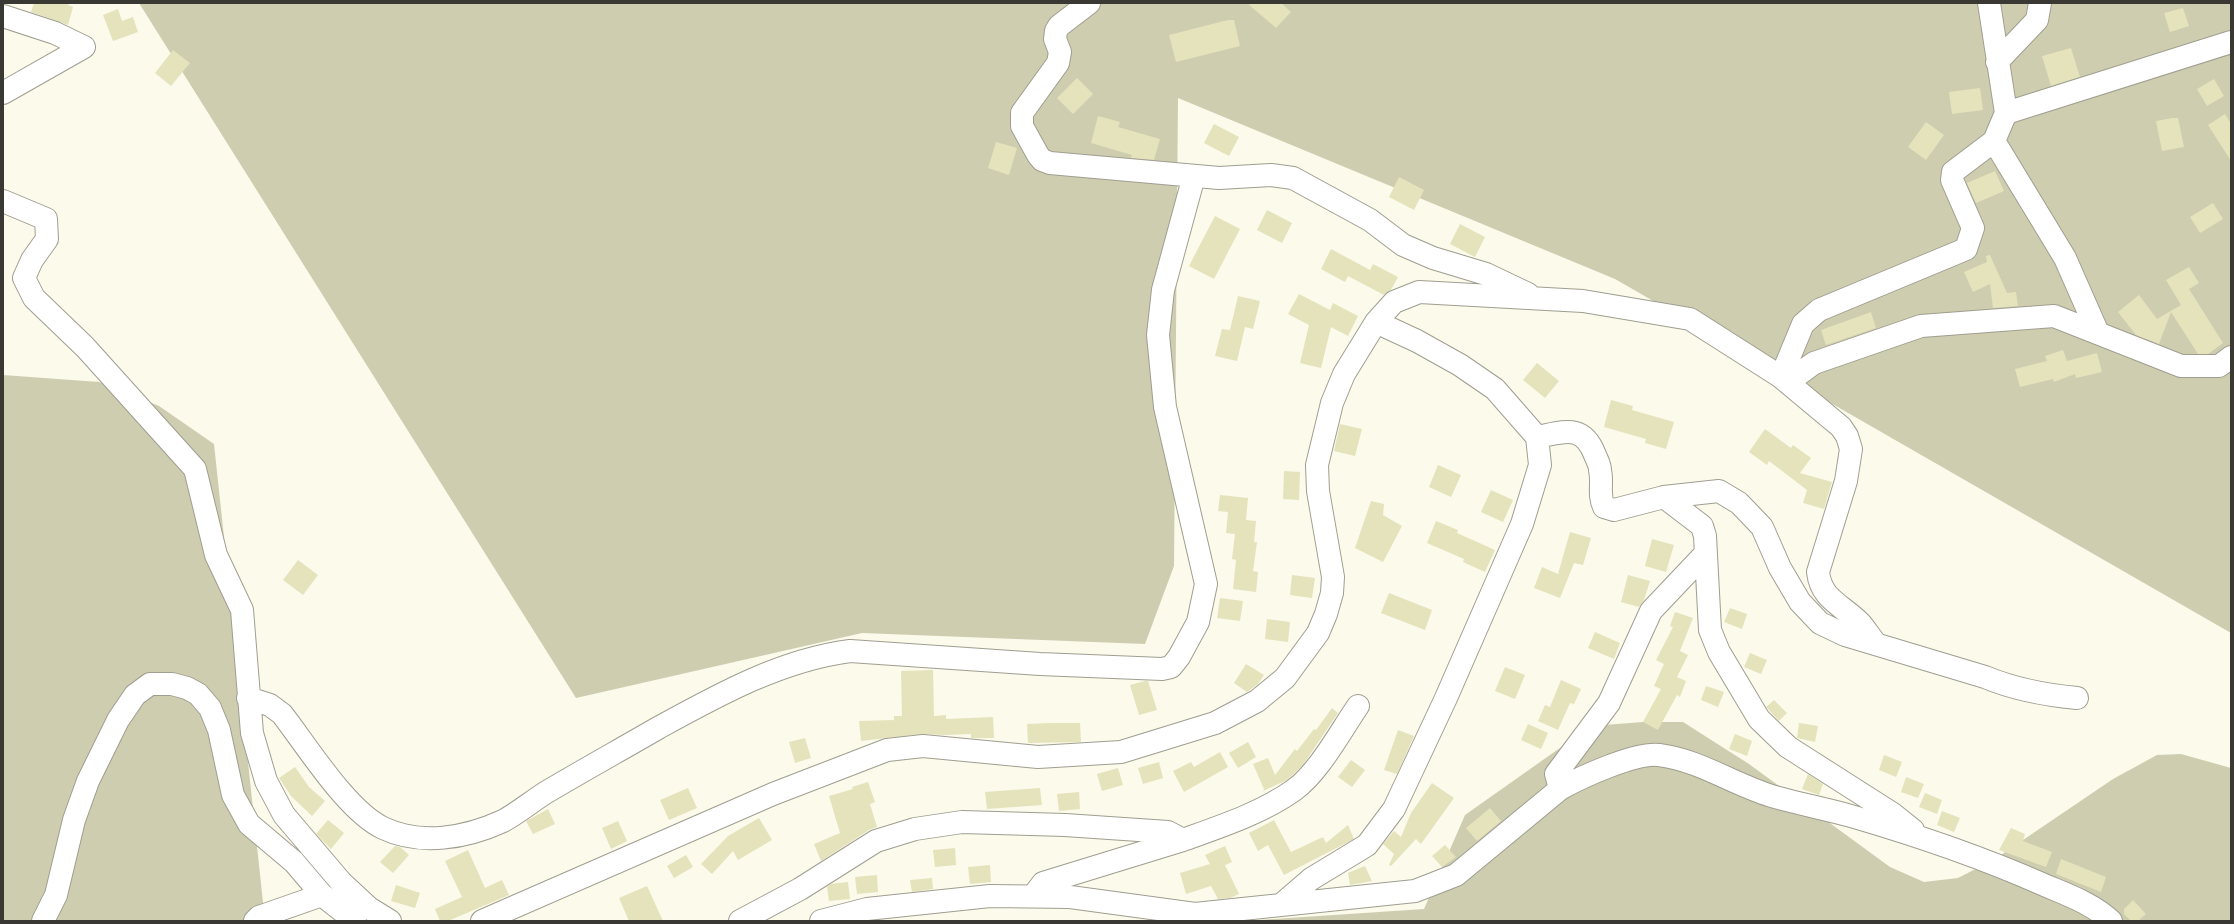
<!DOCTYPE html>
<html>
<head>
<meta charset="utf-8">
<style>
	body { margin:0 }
	#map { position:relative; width:2234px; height:924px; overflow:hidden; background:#fbfaeb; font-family:Overpass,sans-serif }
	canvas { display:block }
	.frame { position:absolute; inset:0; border:4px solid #393832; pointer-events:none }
</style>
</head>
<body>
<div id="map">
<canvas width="2234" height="924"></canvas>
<div class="frame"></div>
</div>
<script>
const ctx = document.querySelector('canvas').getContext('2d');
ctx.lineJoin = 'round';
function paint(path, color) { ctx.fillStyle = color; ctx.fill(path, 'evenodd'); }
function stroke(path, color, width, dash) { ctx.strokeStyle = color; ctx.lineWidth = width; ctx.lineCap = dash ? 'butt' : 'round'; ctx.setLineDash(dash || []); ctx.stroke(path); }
paint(new Path2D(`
	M139 3H2231V633L1615 279 1178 98 1174 566 1145 644 862 633 576 698Z
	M3 375 99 382 159 406 214 444 265 921H3Z
	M1643 722H1683L1749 764 1890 867 1924 882 1958 878 1995 859 2113 779 2157 755 2181 754 2231 768V921H1244L1424 909 1465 815 1591 726Z`), '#cfcdb0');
paint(new Path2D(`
	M34 3H69L68 5 73 7 68 25 31 12Z
	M1247 3H1281L1291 12 1276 28Z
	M2183 8 2189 26 2170 32 2164 13Z
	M118 9 122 21 133 17 138 32 113 41 103 15Z
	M1228 20H1234L1240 46 1176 62 1169 35Z
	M2071 48 2080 77 2051 86 2042 56Z
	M173 50 190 63 171 86 155 73Z
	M1077 78 1093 94 1073 114 1057 98Z
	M2214 79 2224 96 2207 106 2197 89Z
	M1980 88 1983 110 1952 114 1949 92Z
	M2225 114 2231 124V161L2208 125Z
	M1098 116 1120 122 1118 127 1160 139 1154 160 1131 158 1132 155 1091 143Z
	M2172 118H2178L2184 147 2162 151 2156 121Z
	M1926 122 1944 135 1926 160 1908 147Z
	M1214 124 1239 137 1229 156 1204 143Z
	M996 142 1017 148 1009 175 988 168Z
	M1995 171 2004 191 1976 203 1967 183Z
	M1399 177 1424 190 1414 210 1389 197Z
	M2213 203 2223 219 2200 233 2190 217Z
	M1267 210 1292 223 1282 243 1257 230Z
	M1215 216 1240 229 1214 279 1189 266Z
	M1460 224 1485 237 1475 257 1450 244Z
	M1331 249 1370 270 1373 264 1398 277 1391 290 1384 295 1348 276 1345 282 1321 269Z
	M1990 255 2007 293 2016 292 2018 306 1993 308 1990 284 1973 292 1964 272 1987 262 1986 256Z
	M2189 267 2199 283 2189 289 2223 343 2208 354H2198L2171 312 2159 344 2136 335 2118 312 2139 295 2157 319 2181 305 2166 280Z
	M1299 294 1330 310 1333 303 1358 316 1348 336 1331 327 1321 368 1300 363 1309 325 1288 314Z
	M1238 296 1260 301 1253 329 1245 327 1237 361 1215 356 1222 329 1230 330Z
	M1871 312 1876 328 1826 345 1821 330Z
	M2063 350 2067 361 2097 353 2102 372 2076 378 2075 374 2054 382 2053 379 2020 387 2015 369 2047 361 2045 356Z
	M1537 363 1559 381 1545 398 1523 380Z
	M1611 400 1633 406 1632 410 1674 422 1666 449 1645 443 1646 439 1604 427Z
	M1340 424 1362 429 1355 456 1334 451Z
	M1765 429 1791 448 1793 445 1811 458 1800 473 1832 482 1824 509 1803 503 1807 490 1769 461 1767 465 1749 452Z
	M1438 465 1461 475 1451 497 1429 487Z
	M1284 471 1300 472 1299 500 1283 499Z
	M1491 490 1513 500 1503 522 1481 512Z
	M1220 495 1248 498 1246 520 1256 521 1254 542H1257L1253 571 1258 572 1256 592 1233 589 1236 560 1232 559 1235 534 1226 533 1228 512 1218 511Z
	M1371 501 1384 504 1383 515 1402 526 1383 562 1355 548Z
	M1436 521 1458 530 1457 533 1495 550 1485 572 1463 562 1464 559 1427 543Z
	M1570 532 1591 538 1583 565 1574 563 1560 598 1534 588 1542 567 1558 574Z
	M1652 539 1674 545 1666 572 1645 566Z
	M298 560 318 575 303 595 283 580Z
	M1292 575 1315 578 1312 598 1290 595Z
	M1628 575 1650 581 1644 600 1639 607 1621 602Z
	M1389 593 1432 610 1425 630 1381 613Z
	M1220 598 1243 601 1240 621 1217 618Z
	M1730 608 1747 614 1742 629 1724 622Z
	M1675 612 1693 618 1680 651 1688 655 1677 677 1686 681 1680 697 1677 695 1658 730 1643 722 1661 689 1654 686 1664 664 1656 660 1673 627 1670 626Z
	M1267 619 1290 622 1288 642 1265 639Z
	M1595 632 1620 643 1614 659 1588 648Z
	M1750 653 1767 660 1761 674 1744 667Z
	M1246 664 1264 675 1258 684 1247 692 1234 683Z
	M1505 667 1525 675 1515 699 1495 691Z
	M933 670 934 716 946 715V719L993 717 994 738H971V734L944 735 922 734 861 741 859 721 894 720V716H902L901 671Z
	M1561 680 1581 689 1574 704 1570 703 1558 730 1538 721 1545 705 1550 707Z
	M1145 681H1148L1157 710 1139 715 1130 685Z
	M1706 686 1724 692 1718 707 1701 700Z
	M1774 700 1787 713 1779 721 1766 707Z
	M1332 708 1338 713 1303 765 1287 780 1263 791 1264 789 1253 764 1268 758 1275 775 1295 749 1297 751 1314 729 1316 730Z
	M1050 723H1080L1081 742 1028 743 1027 724Z
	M1799 723 1818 726 1815 742 1797 738Z
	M1528 724 1548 733 1541 749 1521 740Z
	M1398 730 1414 736 1397 774 1384 770Z
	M1735 734 1752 741 1747 756 1729 749Z
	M805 738 811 758 795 763 789 742Z
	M1248 742 1256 757 1238 768 1229 753Z
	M1220 752 1228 767 1184 792 1173 771 1191 762 1194 767Z
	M1884 755 1902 762 1896 777 1879 770Z
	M1351 760 1365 770 1352 787 1338 777Z
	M1159 762 1163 778 1143 784 1138 768Z
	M295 767 309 787 325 801 312 816 291 796 279 778Z
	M1118 768 1123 785 1102 791 1097 774Z
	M1808 774 1823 784 1819 795 1802 789Z
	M1906 777 1924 784 1918 798 1901 792Z
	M868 782 875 802 870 804 877 827 869 830 821 861 814 844 840 833 829 796 853 789 852 787Z
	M1432 783 1454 798 1421 844 1416 839 1391 866 1389 865 1394 854 1383 844 1394 831 1401 837 1411 813Z
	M688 788 697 808 669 820 660 800Z
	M1040 788 1042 805 987 809 985 792Z
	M1079 792 1080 809 1059 811 1057 794Z
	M1925 793 1942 800 1937 814 1919 807Z
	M1490 808 1501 821 1477 841 1466 828Z
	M548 809 555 824 533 834 526 821Z
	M1942 811 1960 818 1954 832 1937 825Z
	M759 818 772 840 738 860 733 851 712 874 701 864 728 836Z
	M328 820 344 833 331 849 316 834Z
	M1274 820 1291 852 1323 837 1326 843 1348 825 1354 839 1284 875 1268 845 1258 851 1249 833Z
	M618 821 627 841 611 849 602 828Z
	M2011 828 2025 834 2023 841 2052 852 2046 867 1999 850Z
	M1445 845 1456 857 1442 867 1432 856Z
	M395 846 400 847 409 855 393 873 380 862Z
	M1225 846 1232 862 1225 865 1239 894 1230 898 1218 899 1211 886 1186 894 1180 873 1210 864 1205 855Z
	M955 848 956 865 935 867 933 850Z
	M468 850 485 888 502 880 509 895 448 921H440L435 909 462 897 445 861Z
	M686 855 693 867 674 878 667 866Z
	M2061 859 2106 877 2101 892 2056 874Z
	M990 865 991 882 970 884 968 867Z
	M1365 866 1372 881 1350 885 1348 873Z
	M877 875 878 892 857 894 855 877Z
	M932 878 933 889 912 892 910 880Z
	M848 882 850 899 829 901 827 887 831 884Z
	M396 885 420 893 415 908 391 901Z
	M647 886 663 921H629L619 898Z
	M2133 900 2146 914 2138 921H2131L2124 914V909Z`), '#e5e3bc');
const minor = new Path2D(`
	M1089 3 1059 26 1056 31 1055 39 1060 52 1058 63 1022 113V126L1038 155 1042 160 1050 163 1219 178 1271 175 1293 178 1370 220 1403 245 1433 258 1486 274 1528 294
	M3 16 55 33 84 47 3 93
	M1997 62 2037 20 2040 3
	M2006 113 2231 42
	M1994 141 2065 258 2098 333
	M3 201 46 219 47 239 32 260 24 278 34 298 85 347 195 469 216 555 242 610 252 733 266 781 284 815 341 882 369 908 390 921
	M1781 377 1803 324 1819 310 1966 249 1973 228 1952 180 1953 172 1994 141 2006 113 1989 3
	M1788 382 1814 363 1921 326 2054 316 2181 366H2219L2231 357
	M1537 437C1564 432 1583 423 1595 455 1597 460 1600 465 1600 470 1603 483 1598 495 1604 507L1614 510 1664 497 1719 491 1739 503 1762 527 1780 568 1800 602 1820 623 1845 635 1985 677C2016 690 2045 695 2077 698
	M1664 497 1702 526 1705 536 1710 630 1719 652 1759 719 1788 747 1893 814 1913 830
	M248 698 270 705 282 714C307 746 347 811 383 828 421 846 466 838 503 821 518 813 531 802 545 793 582 771 620 750 658 728 718 695 781 660 850 651L1040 664 1162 669 1171 667 1179 657 1198 622 1206 584 1165 407 1158 335 1163 290 1194 176
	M1560 789 1556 774 1609 703 1651 611 1705 554
	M1033 896 1043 883 1183 840
	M1282 904 1311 879 1367 845 1394 809 1446 698 1522 524 1540 465 1537 437 1495 389 1460 365 1417 341 1376 322
	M43 921 56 895 74 820 88 781 118 720 135 695 150 684H172L187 688 198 694 210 708 219 730 233 795 249 824 294 862 322 895 355 921
	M255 921 259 917 322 895
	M482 921 773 794 887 750 923 746 1038 757 1121 752 1215 723 1257 701 1285 678 1318 633 1326 614 1332 593 1333 577 1318 491 1317 465 1332 403 1344 374 1376 322 1394 302 1419 292 1583 301 1690 319 1781 377 1841 427 1847 436 1851 449 1846 481 1818 572C1821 600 1843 605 1861 624 1866 630 1871 638 1876 644
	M740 921 800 889 876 841 915 829 962 822 1065 825 1168 832 1183 840C1219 827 1262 813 1294 790 1319 772 1340 732 1358 706
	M821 921 867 909 990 896 1070 897 1195 914 1415 891 1456 875 1560 789C1581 777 1636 752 1659 755 1700 760 1736 786 1775 797 1800 804 1826 809 1851 816 1916 835 1981 857 2042 884 2065 894 2092 903 2111 921`);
stroke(minor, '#9f9e90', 24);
stroke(minor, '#fff', 22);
</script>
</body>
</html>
